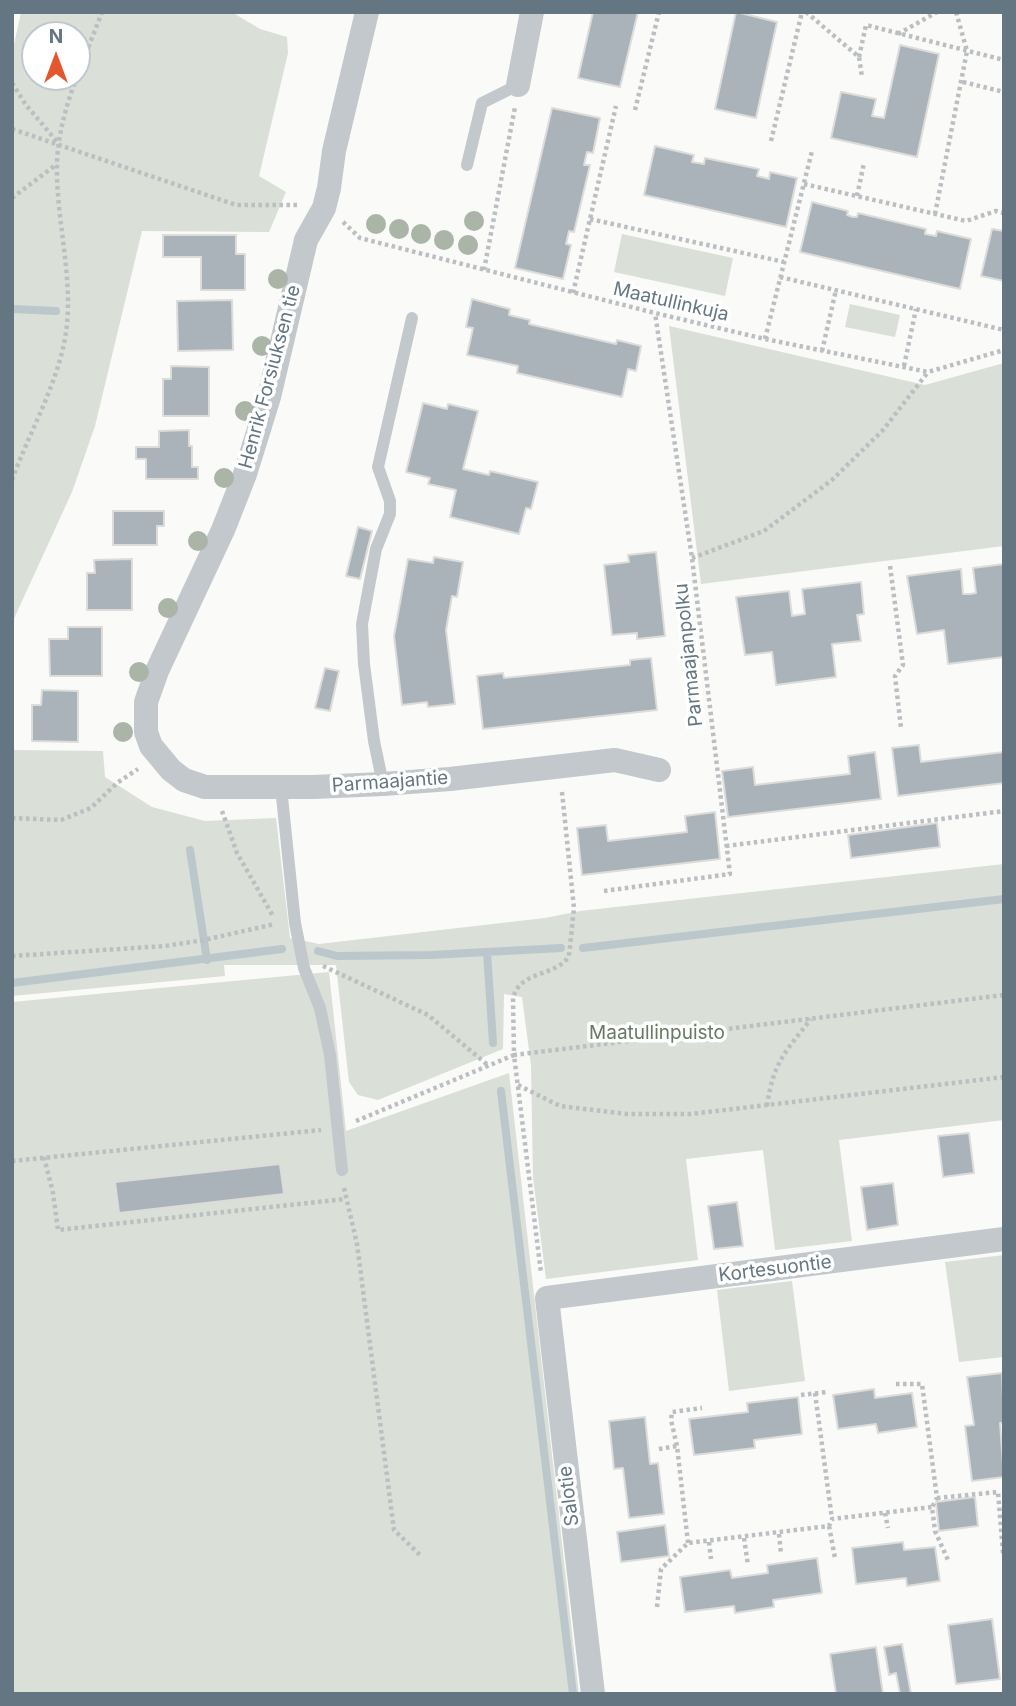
<!DOCTYPE html>
<html>
<head>
<meta charset="utf-8">
<style>
	body { margin:0 }
	#map { position:relative; width:1016px; height:1706px; overflow:hidden; background:#fafaf8; font-family:Inter,sans-serif }
	canvas { display:block }
	.frame { position:absolute; inset:0; border:14px solid #657683; pointer-events:none }
	.north { position:absolute; left:21px; top:21px; width:70px; height:70px; box-sizing:border-box; background:#fff; border:2px solid #c1c8cd; border-radius:50%; rotate:0deg; font-size:19px; font-weight:700; line-height:28px; text-align:center; color:#657683 }
	.north::after { content:''; display:block; margin:auto; width:24px; height:32px; background:#e4572e; clip-path:polygon(50% 0,100% 100%,50% 72%,0 100%) }
</style>
</head>
<body>
<div id="map">
<canvas width="1016" height="1706"></canvas>
<div class="frame"></div>
<div class="north">N</div>
</div>
<script>
const ctx = document.querySelector('canvas').getContext('2d');
ctx.lineJoin = 'round';
function paint(path, color) { ctx.fillStyle = color; ctx.fill(path, 'evenodd'); }
function stroke(path, color, width, dash) { ctx.strokeStyle = color; ctx.lineWidth = width; ctx.lineCap = dash ? 'butt' : 'round'; ctx.setLineDash(dash || []); ctx.stroke(path); }
function write(font, color, halo, rows, align = 'center') {
  ctx.font = font + ' Inter,sans-serif'; ctx.lineWidth = 7; ctx.setLineDash([]); ctx.textBaseline = 'middle'; ctx.strokeStyle = halo; ctx.fillStyle = color; for (const [text, x, y, turn = 0] of rows) {
    ctx.save(); ctx.translate(x, y); ctx.rotate((+turn || 0) * Math.PI / 180); ctx.textAlign = isNaN(turn) ? turn : align; if (halo) ctx.strokeText(text, 0, 0); ctx.fillText(text, 0, 0); ctx.restore();
  }
}
paint(new Path2D(`
	M21 12H235V14L260 29 287 37 288 53 259 176 286 192 269 232 142 231 95 426 72 492 12 623V54ZM35 35H77V77H35Z
	M622 234 733 258 725 296 614 272Z
	M850 304 900 315 895 337 845 327Z
	M669 326 925 385 1004 363V546L701 584Z
	M12 750 103 751 105 777 152 807 205 821 276 818 290 938 319 944 545 918 580 911 1004 864V1120L839 1140 852 1241 775 1250 763 1150 686 1159 698 1260 546 1279 533 1178 531 1065 522 997 504 994 503 1049 378 1100 358 1095 349 1082 336 965H224L225 976 12 996Z
	M329 972 346 1131 509 1073 579 1694H12V1002Z
	M1004 1255V1357L959 1362 945 1262Z
	M792 1281 805 1381 729 1391 717 1290Z`), '#dadfd7');
stroke(new Path2D(`
	M12 309 56 311
	M190 850 207 960
	M583 948 1004 899
	M318 951 337 956 431 955 561 948
	M487 952 493 1043
	M12 983 282 949
	M501 1091 573 1694`), '#bbc7cb', 8);
const building = new Path2D(`
	M593 12H638L620 87 578 78Z
	M736 12 777 22 756 118 715 109Z
	M900 45 939 54 917 157 831 138 841 92 876 99 872 116 884 118Z
	M552 108 600 118 593 153 587 152 584 165H590L574 232 569 231 566 244 571 245 563 279 515 268Z
	M655 146 694 155 692 162 704 164 705 158 759 169 757 176 769 179 770 172 797 178 786 227 644 195Z
	M812 202 848 211 847 215 853 217H857L858 213 926 229 925 234 936 236 937 231 971 239 960 289 800 252Z
	M992 229 1004 231V281L981 276Z
	M163 235H236V254H245V290H201V257H163Z
	M472 299 510 309 509 315 530 320 529 324 616 344 617 340 641 346 636 371 628 369 622 397 517 373 518 366 467 355 473 328 466 327Z
	M232 300 233 350 178 351 177 301Z
	M171 366 209 367V416H163V379H171Z
	M423 403 447 409 448 404 478 411 463 469 489 475 490 471 538 482 531 509 526 508 519 534 450 517 456 490 428 484 430 478 406 472Z
	M189 430V446H192V467H198V479H146V459H136V447H159V431Z
	M113 511H164V526H157V545H113Z
	M358 527 372 531 360 579 346 576Z
	M656 552 665 636 637 639V633L612 635 604 565 629 562 628 555Z
	M434 557 463 562 457 597 452 596 446 630 455 704 428 707 427 702 402 705 394 636 408 559 433 563Z
	M132 559V610H87V573H95L94 560Z
	M1004 564V657L948 664 944 630 917 634 907 576 961 569 963 594H970L976 593 973 568Z
	M861 582 864 614 857 615 861 641 832 644 836 677 776 685 772 652 745 655 736 597 789 591 792 616 798 615 805 614 802 589Z
	M68 627H102V676H50L49 639H68Z
	M651 658 657 710 483 729 477 676 503 673 504 678 630 665V660Z
	M325 668 339 671 330 711 315 708Z
	M42 690 78 691V742L32 741V705H41Z
	M919 745 921 762 1004 752V783L898 796 892 748Z
	M875 752 881 799 728 817 722 771 753 767 755 785 850 774 848 756Z
	M715 812 720 859 582 875 577 828 606 825 608 841 687 832 685 816Z
	M937 823 940 847 851 858 848 835Z
	M969 1133 974 1173 943 1177 938 1136Z
	M280 1164 284 1194 119 1213 115 1182Z
	M893 1183 898 1225 867 1230 861 1187Z
	M737 1202 743 1246 714 1249 708 1206Z
	M1002 1373 1004 1423H1000L1004 1477 972 1481 965 1426 974 1425 967 1377Z
	M874 1389 875 1398 912 1393 917 1427 878 1433 876 1424 838 1429 833 1395Z
	M798 1397 802 1434 754 1440 755 1448 694 1455 689 1419 748 1412 747 1403Z
	M645 1417 650 1464 658 1463 664 1514 629 1518 623 1468 614 1469 609 1421Z
	M975 1497 978 1526 939 1531 936 1502Z
	M665 1525 669 1556 621 1562 617 1532Z
	M903 1542 904 1550 935 1547 940 1581 907 1586 906 1578 856 1584 852 1548Z
	M817 1558 822 1593 773 1600 774 1607 735 1613 734 1606 685 1612 680 1577 730 1570 732 1578 768 1573 767 1565Z
	M992 1619 1000 1679 956 1684 948 1625Z
	M902 1644 911 1694H900L896 1673 889 1675 884 1647Z
	M876 1647 883 1694H836L830 1654Z`);
paint(building, '#aab3b9');
stroke(building, '#dcdcda', 2);
stroke(new Path2D(`
	M806 12 859 57 862 77
	M898 34 937 12
	M859 57 866 25 1004 60
	M963 82 1004 92
	M12 83 26 105 59 144
	M635 110 659 12
	M12 129 236 205H298
	M771 141 802 12
	M804 184 966 221 996 211 1004 213
	M857 196 864 163
	M12 198 57 164
	M935 214 967 51 956 12
	M590 219 784 262
	M343 222 360 238 655 313 765 339 928 372 1004 350
	M484 270 515 107
	M780 277 1004 330
	M573 293 616 106
	M765 339 812 151
	M822 351 836 290
	M904 366 916 309
	M12 480C30 430 62 377 67 324 72 271 56 218 57 165 58 112 84 61 102 12
	M692 558 764 531 832 480 883 430 928 372
	M890 566 903 665 895 676 901 728
	M562 792 574 908 569 956C556 977 520 970 513 998L514 1055 1004 995
	M222 811 237 853 273 916
	M12 818 61 820 91 808 117 783 138 769
	M726 846 1004 811
	M604 891 730 874 692 558 655 313
	M12 956 165 946 204 940 275 924
	M323 966 428 1015 489 1066
	M518 1085 560 1106 627 1114H691L1004 1077
	M767 1106C773 1063 785 1052 811 1019
	M356 1121 514 1055 541 1273
	M44 1157 53 1193 58 1230 345 1199
	M12 1161 321 1130
	M344 1188 357 1244 394 1530 421 1556
	M896 1384H922L937 1498 932 1507
	M815 1393 832 1519
	M801 1395 827 1392
	M659 1449 677 1446
	M937 1498 998 1492 1003 1553
	M885 1513 888 1528
	M829 1526 835 1558
	M779 1534 781 1554
	M744 1538 748 1565
	M709 1542 711 1559
	M688 1543 677 1446 671 1420 672 1412 702 1408
	M657 1607 661 1569 688 1543 829 1526 832 1519 932 1507 935 1531 948 1560`), '#bbbfc2', 4.5, [3.5, 3.5]);
stroke(new Path2D(`
	M467 165 482 103 518 85
	M383 784 374 741 364 664 362 624 376 549 390 514V501L378 467 412 318
	M281 787 295 923 304 968 320 1008 330 1055 342 1170`), '#c3c8cc', 12);
stroke(new Path2D(`
	M367 12 334 151 329 188 324 208 306 240 269 397 245 474 223 530 157 671 146 702V732L151 746 171 770 184 780 205 787H313L383 784 450 779 615 760 659 770
	M518 85 532 12
	M593 1694 547 1298 1004 1239`), '#c3c8cc', 24);
ctx.fillStyle = '#aab4a7';
for (const [x, y] of [
	[474,221],
	[376,224],
	[399,229],
	[421,234],
	[444,240],
	[468,245],
	[278,279],
	[262,346],
	[245,411],
	[224,478],
	[198,541],
	[168,608],
	[139,672],
	[123,732]
]) { ctx.beginPath(); ctx.arc(x, y, 10, 0, 2 * Math.PI); ctx.fill(); }
write('19px', '#657683', '#fff', [
	["Maatullinkuja",671,302,13],
	["Henrik Forsiuksen tie",270,377,-75],
	["Parmaajanpolku",689,655,-96],
	["Parmaajantie",390,782,-4],
	["Kortesuontie",775,1269,-7],
	["Salotie",569,1496,-97]
]);
write('19px', '#687a64', '#fff', [
	["Maatullinpuisto",657,1033]
]);
</script>
</body>
</html>
